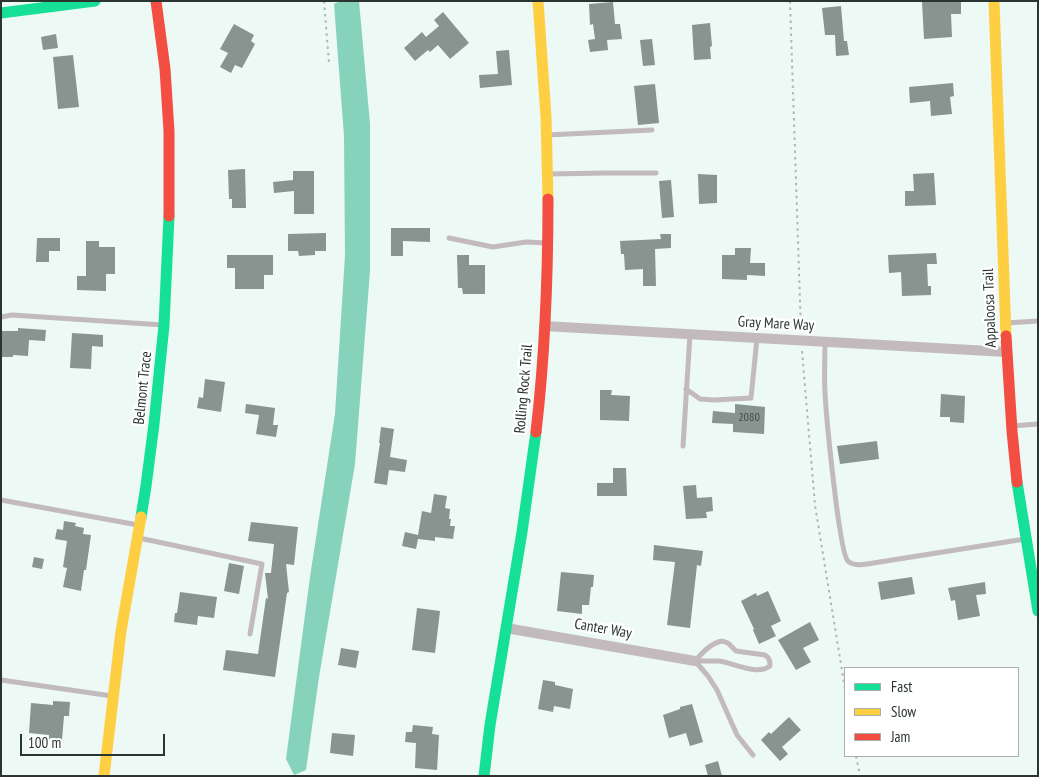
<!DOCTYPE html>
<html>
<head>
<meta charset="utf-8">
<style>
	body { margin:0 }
	#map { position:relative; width:1039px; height:777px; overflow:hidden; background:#ecf9f4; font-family:"PT Sans Narrow",sans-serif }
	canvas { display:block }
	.frame { position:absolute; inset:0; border:2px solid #2a3531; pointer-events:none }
	.legend { position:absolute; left:844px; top:667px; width:175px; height:90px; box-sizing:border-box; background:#fff; border:1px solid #aaaead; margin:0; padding:6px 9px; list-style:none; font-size:15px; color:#2a3531 }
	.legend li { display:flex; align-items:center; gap:10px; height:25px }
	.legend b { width:25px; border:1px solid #aaaead }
	.scale { position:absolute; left:20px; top:734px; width:145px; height:22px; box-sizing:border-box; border:2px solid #2a3531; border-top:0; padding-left:6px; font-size:15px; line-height:18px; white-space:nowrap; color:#2a3531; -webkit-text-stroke:4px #fff; paint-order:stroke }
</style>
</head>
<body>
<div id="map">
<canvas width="1039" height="777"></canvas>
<div class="frame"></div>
<ul class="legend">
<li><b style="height:6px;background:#16e098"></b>Fast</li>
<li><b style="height:6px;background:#ffcf43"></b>Slow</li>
<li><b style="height:6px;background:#f24e42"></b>Jam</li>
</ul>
<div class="scale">100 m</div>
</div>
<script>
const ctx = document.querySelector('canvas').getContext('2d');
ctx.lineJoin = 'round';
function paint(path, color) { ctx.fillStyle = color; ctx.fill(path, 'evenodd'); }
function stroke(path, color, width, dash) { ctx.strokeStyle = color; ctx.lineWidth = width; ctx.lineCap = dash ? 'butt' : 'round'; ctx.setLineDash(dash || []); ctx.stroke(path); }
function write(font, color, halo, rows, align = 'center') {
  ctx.font = font + ' "PT Sans Narrow",sans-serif'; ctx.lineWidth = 5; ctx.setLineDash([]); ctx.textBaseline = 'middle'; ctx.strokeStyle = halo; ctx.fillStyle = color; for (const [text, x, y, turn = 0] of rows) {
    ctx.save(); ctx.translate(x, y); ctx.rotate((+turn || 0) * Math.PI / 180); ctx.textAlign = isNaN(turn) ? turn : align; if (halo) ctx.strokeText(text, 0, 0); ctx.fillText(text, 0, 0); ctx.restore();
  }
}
paint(new Path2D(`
	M340 1H359L370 124V271L355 464 319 677 306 770 294 775 286 759 310 577 335 414 345 255 344 136 334 4Z`), '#86d2bb');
paint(new Path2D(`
	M941 1H961V14H951L952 37 924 39 922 2Z
	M613 2 615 24H620L622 39 607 40 608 50 590 52 588 40 595 39 593 24 590 25 589 4Z
	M841 6 844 41H847L849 55 836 56 835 35H825L822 8Z
	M443 12 469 43 450 59 438 45 430 52 428 50 415 61 404 48 422 32 426 37 439 26 434 20Z
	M710 23 712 46 710 47 711 59 694 60 692 25Z
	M234 24 254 35 251 41 255 44 242 68 235 65 231 73 220 67 228 53 220 49Z
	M56 34 58 48 43 50 41 37Z
	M652 39 655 65 643 66 640 40Z
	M509 50 512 85 480 88 479 75 498 74 496 51Z
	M73 55 79 107 58 109 53 57Z
	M953 83 954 96 950 97 952 114 931 116 930 101 910 103 909 87Z
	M655 84 659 123 638 125 634 86Z
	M245 169 246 208H232V199H229L228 170Z
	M293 171H314V214H294V191L274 193 273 182 293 180Z
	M934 173 936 205 905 206V191H914L913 174Z
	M698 174 717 175V203L699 204Z
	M671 180 674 217 662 218 659 181Z
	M391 228H430V242L403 241V256H391Z
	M326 233V251H315V255L299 256 298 251H288V234Z
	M660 234H671V248L655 249 656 286H643V269L625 270 624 254H621L620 241 661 239Z
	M37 238H60V251H49V262H36Z
	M86 241H99V247H115V274H106V291L77 290V276H86Z
	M735 248H751L750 263H765V276L747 275V280L722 279V255H735Z
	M936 253 937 264H927L928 286H931V295L902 296 901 272 889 273 888 255Z
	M227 255H273V275H264V289H235V268H227Z
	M457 255H469V265H485V294H463L462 288H458Z
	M18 328 46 330 45 341 29 340 28 356 13 355V357H1V331H18Z
	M72 333 103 335V347L92 346 91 369 70 368Z
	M205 379 225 382 221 412 197 408 199 397 203 398Z
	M600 390H612L611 395 630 396 629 421 600 420Z
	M941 394 965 396 964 423 950 422V417H940Z
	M246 404 275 408 273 425H278L276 437 256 434 259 415 245 413Z
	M735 404 765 407 764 434 733 432V424L712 423 713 411 735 413Z
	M381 427 394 429 390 457 407 460 405 472 389 470 387 485 374 483 380 443H379Z
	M877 441 879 459 840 464 837 446Z
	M613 468H626L627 496H597V483H613Z
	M696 485 697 498 712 497 713 511 706 512 707 518 686 519 683 486Z
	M434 494 447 496 445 508 450 509 449 519H451L450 526H455L453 539 435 537V541L418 539 416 549 402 546 405 532 418 535 422 511 431 513Z
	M64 521 76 523 75 526 84 528 83 534 91 535 86 570H84L81 591 63 587 67 568 63 567 67 541 55 539 57 529 63 530Z
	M251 522 298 527 294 565 286 564 289 592 287 593 275 677 223 670 226 650 258 654 266 598 268 599 265 573H271L274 544 248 541Z
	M654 545 703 551 701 566 697 565 690 628 667 625 675 562 653 560Z
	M34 557 44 559 42 569 32 567Z
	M229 563 244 566 239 594 224 591Z
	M561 572 594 575 593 587H591L589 605H582V614L557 611Z
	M912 577 915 594 881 600 878 582Z
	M985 582 986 594 976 595 980 616 958 620 955 600 951 601 948 588Z
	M768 591 781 621 771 626 776 636 759 644 753 630 754 629 741 601 756 593 757 596Z
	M180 592 217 597 214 618 198 616 197 625 174 622 175 613H177Z
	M417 608 440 611 435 653 412 650Z
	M810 622 819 640 803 648 811 662 796 670 778 640Z
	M341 648 359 651 356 668 338 665Z
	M543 680 555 682V685L573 689 570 709 554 706 553 712 538 709Z
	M53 701 70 702 69 716H64L62 740 49 739V735L29 733 31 703 53 705Z
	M692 704 703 742 690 746 686 733 669 738 663 715 680 709V707Z
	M789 717 801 730 782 747 788 754 780 761 761 740 769 732 771 734Z
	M413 725 433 727 432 734 439 735 437 770 415 768 416 743 405 742 406 732H412Z
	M332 733 355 735 353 756 330 753Z
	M718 761 722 776H708L705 765Z`), '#89938f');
stroke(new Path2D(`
	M324 1 329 63
	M790 1 801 331
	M802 351 815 505 845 689
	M856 756 860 776`), '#b5b2b3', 2, [2.5, 4]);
stroke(new Path2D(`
	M547 135 652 130
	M548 174 607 173H656
	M449 238 493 247 526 242 547 243
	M1 317 12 315 163 325
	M1006 323 1038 321
	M825 342C825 359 824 375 825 392 826 413 839 553 848 561 853 566 861 565 867 564L1025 539
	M686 389 700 399 714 400 751 398 757 338
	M1012 426 1038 424
	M683 446 690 334
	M1 500 138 525
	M139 538 262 564 250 634
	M722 641 728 643 736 651 765 655C769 658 770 660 770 666 757 676 734 663 719 661 711 661 703 661 695 661 702 653 711 643 722 641Z
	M695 661 708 676 717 690 737 735 753 755
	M1 680 112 696`), '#c3babe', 5);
stroke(new Path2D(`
	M544 326 1007 352
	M506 628 695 661`), '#c3babe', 10);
stroke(new Path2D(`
	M1 13 95 1
	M1017 482 1038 611
	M141 517 146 486 154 424 164 325 169 216
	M484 776 490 725 522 532 536 432`), '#16e098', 11);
stroke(new Path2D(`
	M538 1 546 117 548 199
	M994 1 1006 336
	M104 776 121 631 141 517`), '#ffcf43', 11);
stroke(new Path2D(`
	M156 1 165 69 169 131V216
	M1006 336 1012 431 1017 482
	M536 432C545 355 548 277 548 199`), '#f24e42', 11);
write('12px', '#424c48', null, [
	["2080",749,418]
]);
write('15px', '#2a3531', '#fff', [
	["Appaloosa Trail",990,308,-92],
	["Gray Mare Way",776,324,3],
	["Belmont Trace",143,388,-84],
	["Rolling Rock Trail",524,389,-85],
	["Canter Way",603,629,10]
]);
</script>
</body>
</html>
